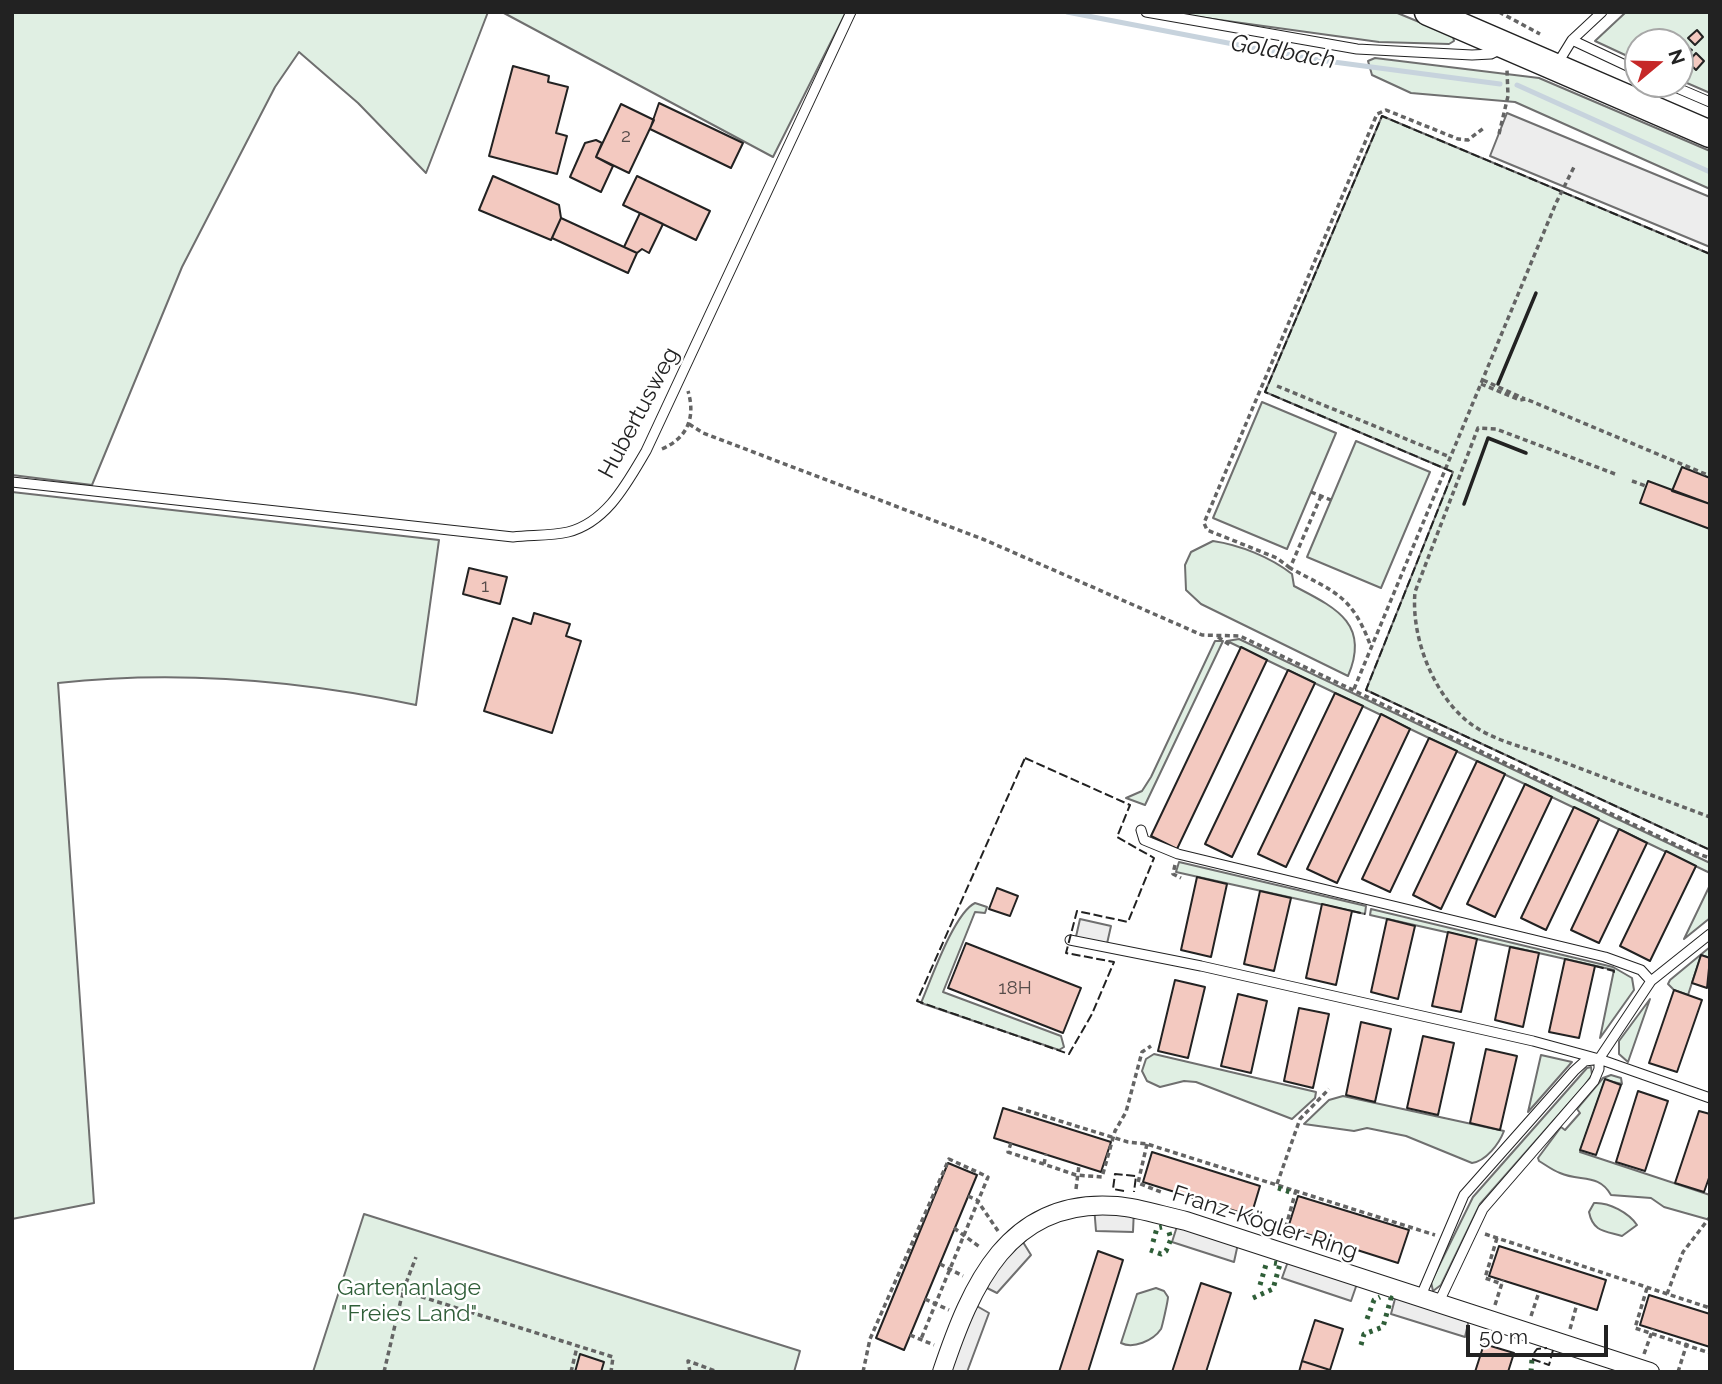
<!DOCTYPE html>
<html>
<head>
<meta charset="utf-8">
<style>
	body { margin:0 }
	#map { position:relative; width:1722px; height:1384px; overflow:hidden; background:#fff; font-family:Raleway,sans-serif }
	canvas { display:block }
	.frame { position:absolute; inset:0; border:14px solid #222; pointer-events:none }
	.north { position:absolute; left:1624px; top:28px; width:70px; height:70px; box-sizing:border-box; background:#fff; border:2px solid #a7a7a7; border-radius:50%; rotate:71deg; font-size:19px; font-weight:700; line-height:28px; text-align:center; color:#222 }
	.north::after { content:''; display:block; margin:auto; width:24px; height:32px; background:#c62828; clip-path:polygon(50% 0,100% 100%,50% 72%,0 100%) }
	.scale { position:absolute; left:1466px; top:1325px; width:142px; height:32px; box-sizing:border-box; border:4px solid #222; border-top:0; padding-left:9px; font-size:21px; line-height:24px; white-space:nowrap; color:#222; -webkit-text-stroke:5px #fff; paint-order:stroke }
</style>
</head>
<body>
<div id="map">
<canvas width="1722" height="1384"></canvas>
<div class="frame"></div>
<div class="north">N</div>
<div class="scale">50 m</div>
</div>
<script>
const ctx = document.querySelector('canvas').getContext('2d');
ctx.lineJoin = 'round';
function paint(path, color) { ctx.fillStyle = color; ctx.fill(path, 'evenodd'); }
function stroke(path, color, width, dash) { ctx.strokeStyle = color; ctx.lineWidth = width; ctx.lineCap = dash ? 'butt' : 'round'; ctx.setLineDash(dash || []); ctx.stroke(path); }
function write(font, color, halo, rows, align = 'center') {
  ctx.font = font + ' Raleway,sans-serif'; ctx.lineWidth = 5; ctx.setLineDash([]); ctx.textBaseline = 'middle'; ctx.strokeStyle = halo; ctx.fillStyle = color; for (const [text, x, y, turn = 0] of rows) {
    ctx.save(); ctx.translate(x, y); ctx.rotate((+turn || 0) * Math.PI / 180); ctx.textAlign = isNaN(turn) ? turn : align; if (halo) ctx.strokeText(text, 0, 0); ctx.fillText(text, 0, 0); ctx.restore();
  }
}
const green = new Path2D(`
	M12 12H488L426 173 358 103 299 52 275 87 182 267 92 485 12 475Z
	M502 12H846L773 157Z
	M1162 12H1395L1453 36 1454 41 1449 44 1379 42Z
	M1626 12H1710V93L1680 80V42H1638V61L1595 41Z
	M1375 58 1539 78 1710 151V189L1515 102 1411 93 1372 75 1368 61Z
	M1382 116 1710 254V850L1366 690 1453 472 1265 392Z
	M1262 402 1336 433 1287 549 1213 518Z
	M1356 441 1430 472 1381 588 1307 557Z
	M12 492 439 540 416 705C298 680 179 670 58 683L94 1203 12 1219Z
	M1213 541C1240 545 1270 557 1292 574L1294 586C1334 607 1371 623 1348 676L1201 604 1186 590 1185 565 1191 552Z
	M1239 639 1710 863V873L1227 641Z
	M1215 641H1223L1145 805 1126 798 1142 791 1151 777Z
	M1179 862 1366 906 1365 914 1176 872Z
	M1710 885V918L1684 939Z
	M975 903 987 907 985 913 975 912 943 992 1061 1036 1064 1047 1059 1050 921 1003C931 980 954 913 975 903Z
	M1371 909 1613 967 1632 978 1634 990 1600 1038 1614 970 1370 915Z
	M1710 947V958L1701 955 1688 995 1674 990 1668 984 1670 980Z
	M1650 999 1628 1062 1619 1054V1041Z
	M1154 1054 1316 1092 1315 1098 1292 1119 1196 1082 1184 1081 1160 1087 1147 1081 1142 1071 1146 1059Z
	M1541 1055 1572 1062 1528 1112Z
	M1591 1067 1592 1075 1584 1086 1480 1204 1441 1285 1433 1291 1431 1282 1473 1197 1587 1068Z
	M1611 1075 1621 1078 1622 1084 1605 1080 1580 1152 1710 1195V1220L1664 1207 1651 1198 1611 1195C1599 1173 1580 1182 1560 1173 1552 1170 1546 1165 1539 1161L1538 1158 1561 1127 1565 1130 1580 1113 1577 1109 1603 1078Z
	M1343 1096 1504 1131C1499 1144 1486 1161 1472 1163L1406 1136 1367 1128 1354 1131 1304 1124 1329 1100Z
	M1594 1203C1609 1202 1629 1213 1637 1225L1622 1236C1605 1231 1593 1232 1589 1212Z
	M364 1214 800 1351 794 1372H313Z
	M1156 1288 1164 1291 1168 1297C1168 1301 1162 1327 1161 1329 1153 1341 1133 1349 1121 1343L1137 1294Z`);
paint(green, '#e0efe3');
stroke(green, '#6f6f6f', 2);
const parking = new Path2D(`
	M1507 113 1710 197V247L1490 156Z
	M1080 919 1111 926 1106 948 1075 941Z
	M1094 1206 1134 1208 1133 1232 1096 1231Z
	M1179 1220 1239 1239 1234 1262 1172 1242Z
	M1018 1234 1031 1255 997 1293 977 1283Z
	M1290 1256 1359 1278 1351 1301 1282 1278Z
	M1397 1291 1470 1315 1465 1337 1391 1314Z
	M968 1301 989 1313 967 1372H942Z`);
paint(parking, '#ededed');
stroke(parking, '#6f6f6f', 2);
stroke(new Path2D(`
	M1067 12 1311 59 1500 84
	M1517 85 1710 172`), '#c7d3dd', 5);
const building = new Path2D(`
	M1697 30 1703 37 1695 45 1688 38Z
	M1678 40 1692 50 1680 66V42H1677Z
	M1696 53 1704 61 1696 70 1688 62Z
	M513 66 549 76 548 82 568 87 556 133 567 136 557 174 489 156Z
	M659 103 743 143 731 168 650 129Z
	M621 104 654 120 629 173 596 157Z
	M596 140 602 143 596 157 613 166 601 192 570 177 585 143Z
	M493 176 559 205 561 218 551 240 479 210Z
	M637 176 710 211 696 240 623 205Z
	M640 213 663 224 649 253 642 249 637 253 624 247Z
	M561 218 637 253 628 273 552 238Z
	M1682 467 1710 478V504L1672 491Z
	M1648 481 1710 504V529L1640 503Z
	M469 568 507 577 500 604 463 594Z
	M534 613 570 624 566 636 581 641 552 733 484 711 513 618 531 624Z
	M1241 647 1267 660 1177 849 1151 836Z
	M1288 670 1315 683 1232 857 1205 844Z
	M1335 693 1363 706 1286 867 1258 854Z
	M1381 714 1410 729 1337 883 1307 869Z
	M1429 738 1457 751 1390 892 1362 879Z
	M1477 761 1505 774 1441 909 1413 895Z
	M1525 784 1552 797 1495 917 1467 904Z
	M1574 807 1599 819 1546 930 1521 918Z
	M1619 829 1647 843 1599 943 1571 930Z
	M1666 851 1696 866 1650 961 1620 946Z
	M1197 877 1227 884 1211 957 1181 950Z
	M997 888 1018 896 1010 916 989 909Z
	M1260 891 1291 898 1274 971 1244 964Z
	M1322 904 1352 911 1336 985 1306 978Z
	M1387 919 1415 926 1398 999 1371 992Z
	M1448 932 1477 939 1461 1012 1432 1006Z
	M966 943 1081 988 1063 1033 948 988Z
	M1510 947 1539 953 1523 1027 1495 1020Z
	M1701 955 1710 958 1707 988 1692 983Z
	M1565 959 1595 966 1579 1038 1549 1032Z
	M1175 980 1205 987 1188 1058 1158 1051Z
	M1674 990 1702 1000 1677 1072 1649 1063Z
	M1238 994 1267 1001 1251 1073 1221 1066Z
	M1299 1008 1329 1014 1313 1088 1284 1081Z
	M1361 1022 1391 1029 1375 1102 1346 1095Z
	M1423 1036 1454 1043 1438 1115 1407 1108Z
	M1486 1049 1517 1056 1500 1130 1470 1123Z
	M1605 1079 1621 1085 1596 1155 1580 1150Z
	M1638 1091 1668 1101 1645 1171 1616 1162Z
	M1003 1108 1111 1142 1101 1172 994 1138Z
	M1699 1111 1710 1114V1175L1704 1192 1675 1183Z
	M1152 1152 1260 1186 1251 1216 1143 1182Z
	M948 1163 977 1175 904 1350 876 1338Z
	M1298 1196 1409 1230 1398 1263 1288 1228Z
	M1499 1246 1606 1280 1597 1310 1489 1276Z
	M1098 1251 1123 1260 1088 1372H1059Z
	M1201 1283 1231 1293 1225 1312 1206 1372H1172Z
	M1649 1295 1710 1314V1347L1640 1325Z
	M1315 1320 1343 1329 1330 1370 1302 1361Z
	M1484 1344 1514 1353 1508 1372H1475Z
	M580 1354 604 1362 601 1372H575Z
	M1302 1361 1330 1370 1329 1372H1299Z`);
paint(building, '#f3c9c0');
stroke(building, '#222', 2);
const service = new Path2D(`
	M1146 12 1357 49 1472 55 1491 54 1501 49
	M1572 40 1602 12
	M1556 66 1572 40 1638 71
	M1668 84 1710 102
	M12 482 513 537C531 535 551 536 568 532 607 522 627 483 646 451L851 12
	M1141 830 1144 840 1178 854 1605 957 1641 970 1651 981
	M1070 940 1201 966 1533 1041 1599 1059 1710 1098
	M1420 1298 1464 1195 1574 1071 1585 1061 1593 1060
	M1438 1304 1483 1209 1594 1081 1599 1069V1059L1651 981 1710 934`);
const minor = new Path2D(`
	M942 1372C971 1286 1008 1197 1117 1206 1140 1208 1163 1216 1186 1221L1650 1372`);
const primary = new Path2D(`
	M1428 12 1710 134`);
stroke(service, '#222', 11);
stroke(minor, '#222', 20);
stroke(primary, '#222', 29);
stroke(new Path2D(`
	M1499 12 1540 34
	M1499 134 1508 96 1507 70
	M1483 380 1525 399
	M1481 384 1520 400 1526 399 1710 476
	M1277 386 1450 457
	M689 424 703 433 985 540 1202 635 1240 636 1689 851 1710 858
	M662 449C687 438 696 418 688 391
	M1615 474 1496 429 1478 428 1415 592C1411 636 1432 692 1467 721 1490 740 1522 746 1550 757 1603 777 1656 797 1710 817
	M1632 481 1646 486
	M1311 492 1331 500
	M1321 496 1290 568C1336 593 1352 595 1371 647
	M1290 568 1277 558 1207 530 1204 523 1377 114 1386 110 1458 139 1468 140 1485 127
	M1218 637 1230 645
	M1354 689 1556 203 1574 167
	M1175 865 1173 874 1181 878
	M1018 1108 1128 1142 1147 1144 1435 1235
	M1011 1143 1008 1152 1076 1175 1102 1177 1115 1131 1126 1112 1142 1052 1151 1046
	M1147 1144 1138 1183 1161 1192
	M1044 1164 1046 1154
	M1277 1184 1300 1119 1329 1089
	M1076 1189 1079 1165
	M1296 1190 1285 1230 1307 1238
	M968 1196 977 1200 998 1231
	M954 1228 981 1248
	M1485 1234 1710 1308
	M1497 1238 1485 1278 1502 1284
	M940 1264 963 1276
	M1647 1288 1635 1328 1710 1353
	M403 1291 416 1257
	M1667 1294 1683 1252 1710 1217
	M925 1299 949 1310
	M1495 1305 1503 1280
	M1531 1316 1539 1292
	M1570 1329 1577 1304
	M910 1335 934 1345
	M1644 1354 1653 1329
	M384 1372 403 1291 613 1357 611 1372
	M571 1372 577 1347
	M690 1372 688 1361 718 1372
	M863 1372 870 1339 949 1159 988 1177 921 1339
	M1678 1372 1688 1340`), '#646464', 3.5, [5, 3.5]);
stroke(service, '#fff', 9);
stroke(minor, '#fff', 18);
stroke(primary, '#fff', 26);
stroke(new Path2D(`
	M1278 1188 1293 1193
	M1153 1242 1157 1228 1162 1227
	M1150 1250 1161 1254 1166 1251 1171 1239 1168 1229
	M1260 1285 1267 1261
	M1253 1298 1273 1289 1280 1264 1274 1263
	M1367 1319 1374 1300 1380 1297
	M1361 1345 1364 1334 1383 1327 1391 1298 1386 1297
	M1531 1372 1532 1359`), '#2f5e38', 5, [3.5, 5]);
stroke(new Path2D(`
	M1710 254 1382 116 1265 392 1453 472 1366 690 1710 850
	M1025 758 1130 805 1117 837 1154 858 1128 922 1077 911 1066 953 1114 962 1092 1014 1069 1054 917 1001Z
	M1352 911 1365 914
	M1595 966 1614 971 1613 976
	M1124 1191 1113 1189 1115 1174 1136 1176 1134 1192
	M1534 1353 1537 1349 1547 1348
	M1532 1359 1549 1365 1553 1350`), '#222', 2, [9, 3.5]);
stroke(new Path2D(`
	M1498 384 1536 293
	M1464 504 1488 438 1526 453`), '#222', 3.5);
write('19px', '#564c4a', null, [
	["2",626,136],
	["1",485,586],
	["18H",1015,988]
]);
write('23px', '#222', '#fff', [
	["Hubertusweg",639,413,-62],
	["Franz-Kögler-Ring",1265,1223,18]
]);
write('23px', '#2f5e38', '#fff', [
	["Gartenanlage",409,1288],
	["\"Freies Land\"",409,1314]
]);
write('italic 24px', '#222', '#fff', [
	["Goldbach",1283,52,10]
]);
</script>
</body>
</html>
